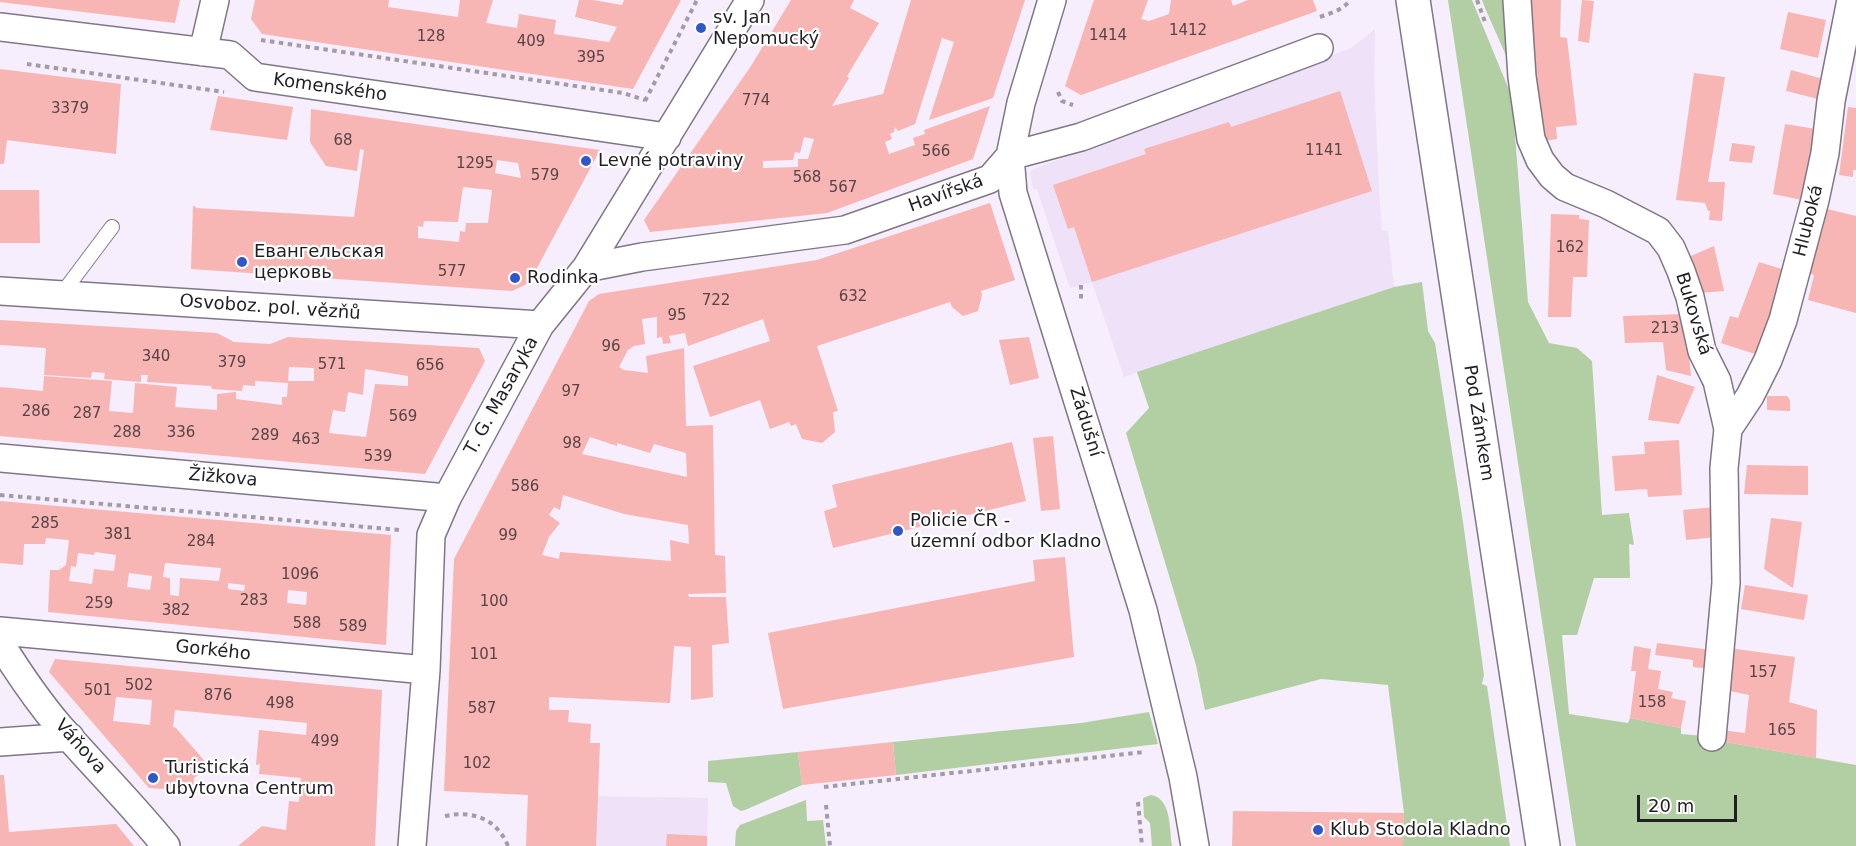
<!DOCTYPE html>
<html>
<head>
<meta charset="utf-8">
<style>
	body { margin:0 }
	#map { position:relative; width:1856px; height:846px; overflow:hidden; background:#f6edfd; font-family:"DejaVu Sans",sans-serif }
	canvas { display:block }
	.scale { position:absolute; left:1637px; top:795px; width:100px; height:27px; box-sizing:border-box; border:3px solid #221f24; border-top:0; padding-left:8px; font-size:18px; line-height:21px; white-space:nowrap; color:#221f24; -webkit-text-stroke:4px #fff; paint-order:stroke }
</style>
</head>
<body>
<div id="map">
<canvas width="1856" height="846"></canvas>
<div class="scale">20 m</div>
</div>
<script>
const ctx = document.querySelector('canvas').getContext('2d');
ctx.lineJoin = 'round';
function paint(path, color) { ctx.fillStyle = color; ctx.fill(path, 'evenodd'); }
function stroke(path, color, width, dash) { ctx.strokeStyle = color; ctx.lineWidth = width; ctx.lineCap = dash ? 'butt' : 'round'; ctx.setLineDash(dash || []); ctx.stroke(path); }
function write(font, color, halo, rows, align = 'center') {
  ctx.font = font + ' "DejaVu Sans",sans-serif'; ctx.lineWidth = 4.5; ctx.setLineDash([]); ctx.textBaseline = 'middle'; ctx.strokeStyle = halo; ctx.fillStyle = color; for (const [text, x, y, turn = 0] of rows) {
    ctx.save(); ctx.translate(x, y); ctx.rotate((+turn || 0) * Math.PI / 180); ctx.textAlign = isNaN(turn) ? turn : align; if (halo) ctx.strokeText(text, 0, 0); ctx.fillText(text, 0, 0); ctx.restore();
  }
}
paint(new Path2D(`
	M1375 29 1374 79 1379 188 1382 230 1388 231 1394 287 1124 377 1092 282 1070 288 1037 189H1033L1030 173 1034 169 1351 48Z
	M528 795 708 798 707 846H526Z`), '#eee1f8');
paint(new Path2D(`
	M1448 0H1472L1512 97 1528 302 1549 343 1577 348 1592 361 1602 515 1629 513 1634 545 1629 544 1630 578H1594L1577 635H1562L1569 714 1628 723 1630 718 1681 728V734L1704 736 1720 741 1856 765V846H1576Z
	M1482 0H1506L1508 60 1485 8Z
	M1422 282 1428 331 1435 343 1463 522 1484 675 1482 684 1487 686 1510 846H1403L1404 813 1388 685 1321 679 1205 710 1196 665 1126 433 1149 408 1137 372 1358 299 1394 287Z
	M1149 712 1158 744 896 775 893 742 1081 723Z
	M798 752 802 785 745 810 741 811 733 806 726 783 708 782V761Z
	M1151 795C1172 799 1169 828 1172 846H1152L1150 823 1144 817 1143 798Z
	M806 800 807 821 823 820 826 846H735L736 831 740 825Z`), '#b1cfa2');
paint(new Path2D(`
	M0 0H180L175 23 0 2Z
	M255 0H389L388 7 458 17 460 0H493L486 23 517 28 519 14 556 20 554 34 609 42 617 27 575 17 579 0H593L622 5 624 0H681L633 89 262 34 251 19Z
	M791 0H854L850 8 879 23 847 76 849 78 832 106 883 94 911 0H1025L993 98 929 120 954 42 942 38 915 124 898 131 895 127 894 132 890 134 892 139 885 142 889 154 915 145 913 138 925 134 924 130 990 106 973 159 827 213 650 232 644 220 751 66ZM804 137 814 139 808 159H798V167L763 168V161L793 160 795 152 800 153Z
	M1094 0H1148L1141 19 1149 21 1169 14 1171 0H1231L1233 6 1248 0H1313L1317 11 1081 95 1065 86Z
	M1530 0H1561L1560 37 1567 38 1577 125 1556 127 1557 139 1543 141 1536 92Z
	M1582 0 1594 1 1589 43 1578 41Z
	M1788 12 1826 20 1818 58 1780 49Z
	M0 69 121 84 116 154 7 140 4 164H0Z
	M1791 70 1823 79 1818 99 1786 91Z
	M1694 73 1725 77 1708 182H1725L1722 221 1709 220 1710 211H1708L1705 203 1676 200Z
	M1340 91 1372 191 1092 282 1074 227 1068 229 1053 185 1146 154 1144 149 1229 122 1231 127Z
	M218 96 293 107 287 140 210 130Z
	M1848 107 1856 108V170H1853V177L1839 175Z
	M311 109 499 136 600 150 529 283 512 291 191 269 193 206H195L196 208 354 217 364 150 360 149 357 171 326 166 310 142ZM497 160 518 163 521 178 495 173ZM463 187 492 190 488 223H466L465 232 460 231 459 242 418 238V226L423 227 424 221 458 222Z
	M1785 124 1816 129 1802 200 1773 194Z
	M1732 143 1755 146 1752 163 1729 161Z
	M0 190H39L40 243H0Z
	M990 203 1015 280 981 291 982 295 978 311 963 316 952 307 950 302 817 346 838 411 833 412 835 432 822 443 802 439 796 424 791 426 789 422 770 429 760 400 710 417 693 366 770 341 763 319 688 346 685 333 669 336 671 343 663 344 662 337 657 338V317L642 319 645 344 634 346 628 350 619 367 624 370 648 373 646 356 684 348 686 426 713 425 715 555 725 556 726 593 688 594 689 597H726L729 643 712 645 713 697 691 700V647L674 646 670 703 549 697V710H569L568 722 591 724 590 743H600L596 846H526L528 795 444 791 454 559 589 301 599 294 817 260ZM590 437 617 446V443L650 453 654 444 686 453 687 477 582 454ZM563 495 624 514 688 525 689 544 670 540 671 561 560 552 559 559 542 555 549 537 560 523 549 515 554 507 560 510Z
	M1827 209 1856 216V313L1808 300 1814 275 1808 273 1822 232Z
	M1551 214 1579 215V219L1589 220 1587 277H1573L1571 317H1548Z
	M1714 246 1724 291 1699 293 1691 256Z
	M1759 262 1785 270 1758 355 1721 343 1730 316 1738 318Z
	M1685 314 1691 376 1666 370 1663 342 1625 343 1623 316Z
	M0 320 217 333 234 342 270 344 288 337 479 348 485 361 425 474 0 436V387L43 391 44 376 112 381 109 411 133 413 135 383 177 387 175 407 217 410V394L236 392V399L282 405V397H287L288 383 255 381V386L243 385 242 391 212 389 211 386 147 382 148 375H141V382L104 379 105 373 92 372 91 378 44 375 46 348 0 345ZM289 367 314 368V381H288ZM365 369 408 376V386L375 384 366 437 329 433 333 410 345 412 348 392 363 395Z
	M1029 337 1039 378 1010 385 999 340Z
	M1657 375 1695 387 1679 424 1648 420Z
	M1767 396H1787L1790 400V411L1767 410Z
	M1053 436 1060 509 1041 511 1033 438Z
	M1679 440 1682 495 1648 497 1647 489 1615 491 1612 456 1645 454 1644 442Z
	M1012 442 1026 501 833 548 824 511 837 507 832 485Z
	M1747 465 1808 466V495L1744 494Z
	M0 501 391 535 386 645 48 612 50 570H59L66 565 69 540 46 538 45 544H24L23 565 0 563ZM95 552 116 555 114 571 94 569 92 584 69 581 71 566 76 567 78 553 94 555ZM165 563 221 568 219 581 180 578 179 596 170 595V578L163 577ZM129 573 152 576 150 590 127 587ZM228 583 245 585 244 591 228 589ZM288 590 307 592 306 605 287 603Z
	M1715 507 1717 537 1686 540 1683 510Z
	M1771 518 1802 522 1793 588 1764 569Z
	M1065 557 1074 657 783 709 768 633 1035 581 1033 560Z
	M1745 585 1808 595 1804 620 1741 609Z
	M1657 643 1712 650 1711 669 1693 667V660L1655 655Z
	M1634 646 1651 649 1648 669 1661 671 1658 689 1673 692 1671 698 1686 701 1681 728 1630 718 1636 671H1631Z
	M1729 648 1795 657 1789 702 1817 710 1816 758 1720 741 1721 730 1745 733 1749 695 1725 690Z
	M55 659 382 690 375 846H238L262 826 286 830 289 801 299 802 301 778 259 774 260 764 256 765 259 730 306 735 307 723 175 710 173 727 176 728 209 766 194 778 193 791 149 788 49 672ZM116 697 152 700 150 725 113 721Z
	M893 742 896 775 802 785 798 752Z
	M0 775H4L9 832 116 824 134 846H0Z
	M1233 811 1404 813 1403 846H1232Z
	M667 834 707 836V846H666Z`), '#f7b5b3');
const lane = new Path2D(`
	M61 295 112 227`);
const street = new Path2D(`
	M1052 0 1021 103 1010 156 1013 193 1143 610 1183 777 1195 846
	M1517 0 1522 77 1531 139 1540 160 1552 176 1565 187 1606 204 1658 231 1671 248 1681 271 1690 297 1702 351 1717 381 1728 429 1724 468 1726 583 1712 737
	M0 27 230 55 255 77 667 137
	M203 52 215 0
	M586 268 642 257 845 230 990 179 1010 156 1081 137 1319 48
	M0 291 540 325
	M1728 429 1750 396 1768 360 1783 320 1815 200 1825 153 1831 101 1851 0
	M0 458 447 498
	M0 631 426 670
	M0 643C18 672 37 700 59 726 94 766 132 804 166 846
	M0 742 70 737
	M412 846 426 670 431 535 447 498 540 325 586 268 750 0`);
const secondary = new Path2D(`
	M1413 0 1543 846`);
stroke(lane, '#7f7785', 16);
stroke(street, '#7f7785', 30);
stroke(secondary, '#7f7785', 36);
stroke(new Path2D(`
	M1477 0 1485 22
	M1320 17C1331 13 1343 10 1350 0
	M261 40 623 93 645 100
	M27 64 224 92
	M1058 92 1062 101 1073 105
	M645 101 697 0
	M1081 285V302
	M0 495 400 530
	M824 787 1145 752
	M1138 802 1142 846
	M826 805 830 846
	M445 816C473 810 497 819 508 846`), '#a29ca7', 4, [4.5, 4.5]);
stroke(lane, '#fff', 14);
stroke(street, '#fff', 27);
stroke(secondary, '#fff', 33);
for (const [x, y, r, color] of [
	[701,28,6,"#2f57c7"],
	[586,161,6,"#2f57c7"],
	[242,262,6,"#2f57c7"],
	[515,278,6,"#2f57c7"],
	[898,531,6,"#2f57c7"],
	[153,778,6,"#2f57c7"],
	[1318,830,6,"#2f57c7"]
]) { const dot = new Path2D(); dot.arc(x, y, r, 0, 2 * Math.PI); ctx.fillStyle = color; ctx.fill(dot); stroke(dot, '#fff', 2); }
write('15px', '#574448', null, [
	["1412",1188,31],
	["1414",1108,36],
	["128",431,37],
	["409",531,42],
	["395",591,58],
	["774",756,101],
	["3379",70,109],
	["68",343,141],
	["1141",1324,151],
	["566",936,152],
	["1295",475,164],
	["579",545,176],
	["568",807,178],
	["567",843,188],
	["162",1570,248],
	["577",452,272],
	["632",853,297],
	["722",716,301],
	["95",677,316],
	["213",1665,329],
	["96",611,347],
	["340",156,357],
	["379",232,363],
	["571",332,365],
	["656",430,366],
	["97",571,392],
	["286",36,412],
	["287",87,414],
	["569",403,417],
	["288",127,433],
	["336",181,433],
	["289",265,436],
	["463",306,440],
	["98",572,444],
	["539",378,457],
	["586",525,487],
	["285",45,524],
	["381",118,535],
	["99",508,536],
	["284",201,542],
	["1096",300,575],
	["283",254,601],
	["100",494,602],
	["259",99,604],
	["382",176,611],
	["588",307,624],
	["589",353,627],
	["101",484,655],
	["157",1763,673],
	["502",139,686],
	["501",98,691],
	["876",218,696],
	["158",1652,703],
	["498",280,704],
	["587",482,709],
	["165",1782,731],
	["499",325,742],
	["102",477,764]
]);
write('18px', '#221f24', '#fff', [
	["sv. Jan",713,18],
	["Nepomucký",713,39],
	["Levné potraviny",598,161],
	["Евангельская",254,252],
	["церковь",254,273],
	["Rodinka",527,278],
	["Policie ČR -",910,521],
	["územní odbor Kladno",910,542],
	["Turistická",165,768],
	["ubytovna Centrum",165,789],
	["Klub Stodola Kladno",1330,830]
], 'left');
write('18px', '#221f24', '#fff', [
	["Komenského",330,88,8],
	["Havířská",946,194,-20],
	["Hluboká",1809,221,-76],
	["Osvoboz. pol. vězňů",270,308,4],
	["Bukovská",1693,314,73],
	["T. G. Masaryka",502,396,-61],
	["Zádušní",1085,422,73],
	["Pod Zámkem",1478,423,81],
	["Žižkova",223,478,5],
	["Gorkého",213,651,6],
	["Váňova",80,747,48]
]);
</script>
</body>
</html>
